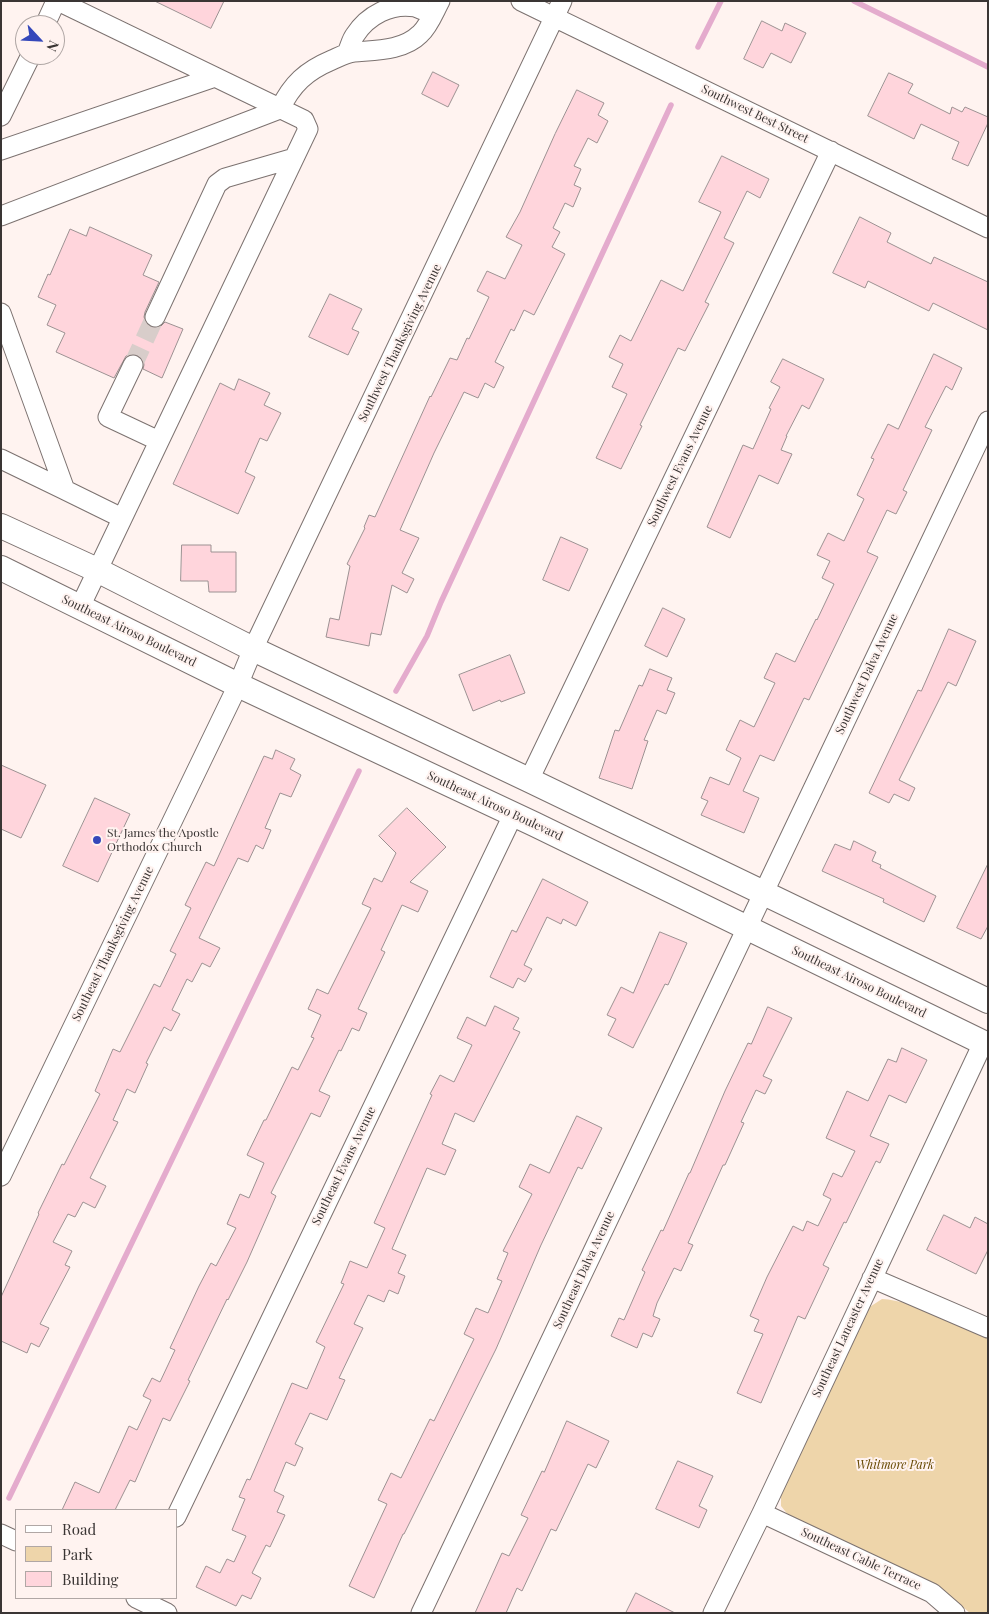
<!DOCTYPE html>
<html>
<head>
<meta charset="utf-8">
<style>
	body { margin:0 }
	#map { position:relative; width:989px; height:1614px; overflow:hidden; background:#fff3f0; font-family:"Playfair Display",serif }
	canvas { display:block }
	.frame { position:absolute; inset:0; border:2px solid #3a3534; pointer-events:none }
	.legend { position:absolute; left:15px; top:1509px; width:162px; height:90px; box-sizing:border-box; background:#fff3f0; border:1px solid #b0a7a5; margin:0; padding:6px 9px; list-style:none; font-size:15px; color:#3a3534 }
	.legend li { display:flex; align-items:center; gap:10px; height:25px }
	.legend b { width:25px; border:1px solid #b0a7a5 }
	.north { position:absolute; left:15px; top:15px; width:50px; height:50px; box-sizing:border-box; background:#fff3f0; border:1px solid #b0a7a5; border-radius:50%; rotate:115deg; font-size:14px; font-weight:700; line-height:20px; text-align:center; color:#3a3534 }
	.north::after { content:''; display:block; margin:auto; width:18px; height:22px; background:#3548ba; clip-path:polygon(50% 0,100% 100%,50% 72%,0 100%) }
</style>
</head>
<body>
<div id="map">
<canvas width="989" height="1614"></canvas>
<div class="frame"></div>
<ul class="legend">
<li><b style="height:6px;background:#fff"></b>Road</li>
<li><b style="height:14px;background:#eed5aa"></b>Park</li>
<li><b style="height:14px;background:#ffd5dc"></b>Building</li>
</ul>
<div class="north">N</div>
</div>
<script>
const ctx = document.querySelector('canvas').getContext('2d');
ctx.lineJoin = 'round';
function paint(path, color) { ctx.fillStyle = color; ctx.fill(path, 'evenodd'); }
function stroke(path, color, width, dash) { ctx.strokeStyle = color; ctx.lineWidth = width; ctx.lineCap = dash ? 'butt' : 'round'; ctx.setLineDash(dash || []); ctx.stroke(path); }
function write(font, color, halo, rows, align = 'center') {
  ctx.font = font + ' "Playfair Display",serif'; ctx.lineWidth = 4; ctx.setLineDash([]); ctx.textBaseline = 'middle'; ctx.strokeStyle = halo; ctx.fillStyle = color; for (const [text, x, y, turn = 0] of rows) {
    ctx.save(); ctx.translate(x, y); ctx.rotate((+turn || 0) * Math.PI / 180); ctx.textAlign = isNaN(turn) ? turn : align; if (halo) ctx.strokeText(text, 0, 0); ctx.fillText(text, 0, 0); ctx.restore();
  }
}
paint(new Path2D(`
	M882 1299C915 1301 956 1323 988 1336V1613H970L946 1593 789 1516 781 1506V1488L865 1310Z`), '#eed5aa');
stroke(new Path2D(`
	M854 1 988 67
	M698 47 721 1
	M396 691 427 636 441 602 671 105
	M9 1498 359 771`), '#e4abcd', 5.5);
const building = new Path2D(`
	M155 1H224L211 28Z
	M762 21 782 31 785 23 806 33 791 63 771 53 763 68 744 59Z
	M433 72 459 85 448 107 422 94Z
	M889 73 913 84 908 93 950 114 952 107 962 112 965 107 988 117V123L968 166 952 159 959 142 921 124 914 139 868 116Z
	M577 90 604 103 598 115 608 121 597 143 588 138 574 166 581 169 574 185 581 188 573 207 565 203 553 228 560 232 552 247 565 254 534 315 524 310 514 331 511 329 495 362 504 367 494 388 485 383 478 398 464 392 434 453 400 530 419 538 402 573 414 579 407 593 392 585 381 635 371 633 369 646 326 637 330 618 339 620 350 566 347 564 365 528 364 527 369 515 375 517 430 396 431 397 450 358 457 360 467 338 469 339 489 297 477 291 487 271 505 279 522 245 506 237 520 212 555 134Z
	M722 156 769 179 760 198 747 191 724 238 734 243 705 302 709 304 685 351 678 348 640 425 642 426 621 469 596 458 627 394 612 387 623 364 609 357 620 335 631 341 661 280 683 291 721 212 699 202Z
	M860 217 891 233 887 242 931 264 934 257 988 282V330L933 303 929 311 868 281 865 288 833 273Z
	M90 227 152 255 143 275 159 282 145 312 144 317 146 323 150 327 155 328 161 326 165 322 183 329 162 378 143 369 144 365 143 359 137 355 132 354 126 356 114 378 56 352 65 333 47 325 56 305 38 297 48 274 50 275 70 229 86 236Z
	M330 294 362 309 352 329 359 332 348 355 309 337Z
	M934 354 962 368 952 390 946 386 925 427 932 430 903 490 907 492 896 514 887 510 867 552 878 557 809 700 804 698 774 761 760 755 743 791 759 798 744 833 701 815 708 801 701 798 710 777 729 785 741 758 726 750 740 720 754 727 775 683 764 678 776 653 795 662 816 619 817 620 834 584 822 578 830 561 817 555 828 533 844 541 864 499 857 495 874 459 871 458 888 424 898 429Z
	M783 359 824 379 809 409 802 405 786 436H787L781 450 792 454 778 484 759 475 730 538 707 527 743 445 753 449 771 409 769 408 780 387 771 382Z
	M239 379 270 393 264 405 281 413 267 441 260 438 245 472 255 477 238 514 173 484 220 383 234 390Z
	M561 537 588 549 569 591 543 580Z
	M182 545H211V552H236V592H209L208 581H181Z
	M663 608 685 619 667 657 645 646Z
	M949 629 976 641 956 686 948 682 899 780 915 788 909 801 894 794 889 803 869 793 918 690 921 691Z
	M510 655 525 693 501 702 500 700 473 711 459 675Z
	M650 669 672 678 667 690 675 693 666 714 657 710 644 740 648 741 632 789 599 778 615 730 619 731 639 685 642 686Z
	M276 750 295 759 290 769 301 775 291 797 280 793 265 828 271 830 263 849 256 845 248 862 238 858 199 938 220 948 210 967 202 963 192 982 187 979 172 1010 180 1014 171 1031 164 1027 146 1063 148 1064 135 1093 127 1089 113 1120 118 1122 90 1178 106 1186 95 1208 83 1202 75 1217 68 1214 53 1242 72 1251 65 1265 70 1267 40 1324 49 1328 39 1347 31 1343 27 1353 1 1341V1297L39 1214 38 1213 62 1164 64 1165 100 1094 95 1091 113 1049 120 1052 154 984 160 987 176 954 170 951 191 908 185 905 206 862 214 866 264 756 272 759Z
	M1 765 46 785 21 838 1 829Z
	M95 798 130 814 98 882 63 866Z
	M407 808 446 847 410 882 428 891 418 912 402 905 381 950 385 952 358 1009 367 1013 359 1031 352 1028 341 1051 339 1050 319 1091 330 1096 320 1117 311 1113 271 1193 276 1196 247 1262 228 1300 227 1299 188 1380 190 1381 170 1421 163 1418 135 1482 130 1480 115 1510H62L75 1482 99 1493 129 1426 137 1430 151 1400 143 1396 152 1378 160 1382 175 1350 170 1348 199 1286 211 1263 216 1266 236 1228 227 1224 240 1194 249 1198 264 1163 247 1155 264 1120H266L292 1067 298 1070 314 1038 311 1037 321 1015 308 1009 317 989 328 994 371 908 362 904 374 878 382 882 396 853 379 836Z
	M854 841 876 852 872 861 881 865 880 868 936 896 924 922 883 902 884 899 822 871 835 844 850 850Z
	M988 864V926L981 939 957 928Z
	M543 879 588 902 576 926 563 919 561 924 547 917 524 965 532 969 525 982 518 978 513 988 490 977 512 930 516 932Z
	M660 932 687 943 668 985 665 984 633 1048 608 1035 616 1019 607 1015 621 987 633 993Z
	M495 1006 519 1018 513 1029 520 1032 474 1122 455 1113 442 1144 456 1150 445 1175 427 1168 392 1249 406 1255 398 1273 405 1276 398 1294 389 1290 384 1302 368 1295 354 1324 363 1328 339 1378 345 1380 327 1420 310 1413 295 1444 303 1448 295 1466 286 1462 274 1491 284 1496 277 1512 285 1515 270 1547 266 1545 252 1573 261 1578 251 1599 242 1595 236 1606 196 1587 206 1566 220 1573 227 1559 234 1562 246 1536 232 1530 245 1499 239 1497 247 1479 250 1480 292 1383 307 1389 325 1347 316 1342 344 1284 341 1283 350 1261 367 1268 385 1228 374 1223 432 1095 430 1094 440 1075 454 1082 472 1045 457 1038 467 1017 485 1026Z
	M768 1007 792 1018 763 1076 772 1080 765 1094 756 1090 741 1122 744 1123 725 1165H723L688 1243 693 1245 681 1271 674 1268 657 1303 653 1316 660 1319 652 1337 643 1333 637 1348 611 1336 619 1318 624 1320 645 1272 642 1270 661 1230 663 1231 689 1173H690L725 1091 748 1043 751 1044Z
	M902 1048 927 1060 906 1103 889 1095 870 1136 889 1144 880 1163 876 1161 846 1223 844 1222 823 1265 829 1268 805 1319 798 1316 761 1403 737 1393 763 1334 754 1331 759 1320 750 1316 767 1277 793 1226 803 1231 807 1221 818 1226 831 1199 823 1195 833 1173 842 1177 855 1151 826 1138 847 1091 868 1101 888 1059 896 1062Z
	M577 1116 602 1128 582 1169 578 1167 541 1245 496 1349 404 1534H403L374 1598 349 1586 387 1504 378 1500 391 1473 401 1478 430 1419 434 1421 474 1339 464 1334 476 1308 488 1313 502 1281 497 1279 508 1253 503 1251 532 1194 519 1187 530 1164 549 1173Z
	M944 1215 970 1228 975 1217 988 1224V1250L976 1274 927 1250Z
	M567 1421 609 1441 596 1468 588 1464 556 1531 551 1529 522 1591 517 1588 506 1613H475L502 1553 509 1556 528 1518 521 1515 542 1471 544 1472Z
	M678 1461 713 1476 699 1506 707 1510 699 1528 656 1509Z
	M636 1593 675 1613H626Z`);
paint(building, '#ffd5dc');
stroke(building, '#9c9192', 1);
stroke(new Path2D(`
	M133 365 155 317`), '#d8cdca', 19, [19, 9]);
const minor = new Path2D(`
	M58 1 304 120 308 129 80 607
	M521 1 988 228
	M45 25 56 1
	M347 53C350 47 351 40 355 35 368 15 391 3 415 7 421 9 427 12 433 14
	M1 116 31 55
	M1 150 215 77
	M1 216 280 109C292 84 306 71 332 60 339 57 346 53 354 52 375 50 403 51 420 34 429 26 434 12 440 1
	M1 313 65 490 122 518
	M155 317 217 184 225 178 294 158
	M133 365 108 417 159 441
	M1 459 65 490
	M529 780 831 151
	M1 1176 238 685 253 649 562 1
	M872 1278 988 1328
	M762 1513 932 1593 955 1613
	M176 1517 513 815
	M1 1534 16 1541
	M136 1598 167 1613
	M421 1613 988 421
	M713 1613 762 1513 983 1043`);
const major = new Path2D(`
	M1 526 97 570 253 649 529 780 988 1001
	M1 568 238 685 534 824 988 1045`);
stroke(minor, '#7c7270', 21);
stroke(major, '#7c7270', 26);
stroke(minor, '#fff', 19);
stroke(major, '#fff', 24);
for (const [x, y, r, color] of [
	[97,840,5,"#3548ba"]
]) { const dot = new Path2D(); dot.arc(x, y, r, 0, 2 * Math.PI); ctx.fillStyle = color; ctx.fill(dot); stroke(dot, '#fff3f0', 2); }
write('12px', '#3a3534', '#fff3f0', [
	["Southwest Best Street",755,114,26],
	["Southwest Thanksgiving Avenue",400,343,-64],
	["Southwest Evans Avenue",680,466,-64],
	["Southeast Airoso Boulevard",129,631,26],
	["Southwest Dalva Avenue",867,674,-65],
	["Southeast Airoso Boulevard",495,806,25],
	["Southeast Thanksgiving Avenue",113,944,-64],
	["Southeast Airoso Boulevard",859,982,26],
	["Southeast Evans Avenue",344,1166,-64],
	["Southeast Dalva Avenue",584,1270,-65],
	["Southeast Lancaster Avenue",848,1328,-65],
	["Southeast Cable Terrace",861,1559,25]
]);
write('12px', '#3a3534', '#fff3f0', [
	["St. James the Apostle",107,833],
	["Orthodox Church",107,847]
], 'left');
write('italic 12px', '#684902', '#fff3f0', [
	["Whitmore Park",895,1465]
]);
</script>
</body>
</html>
